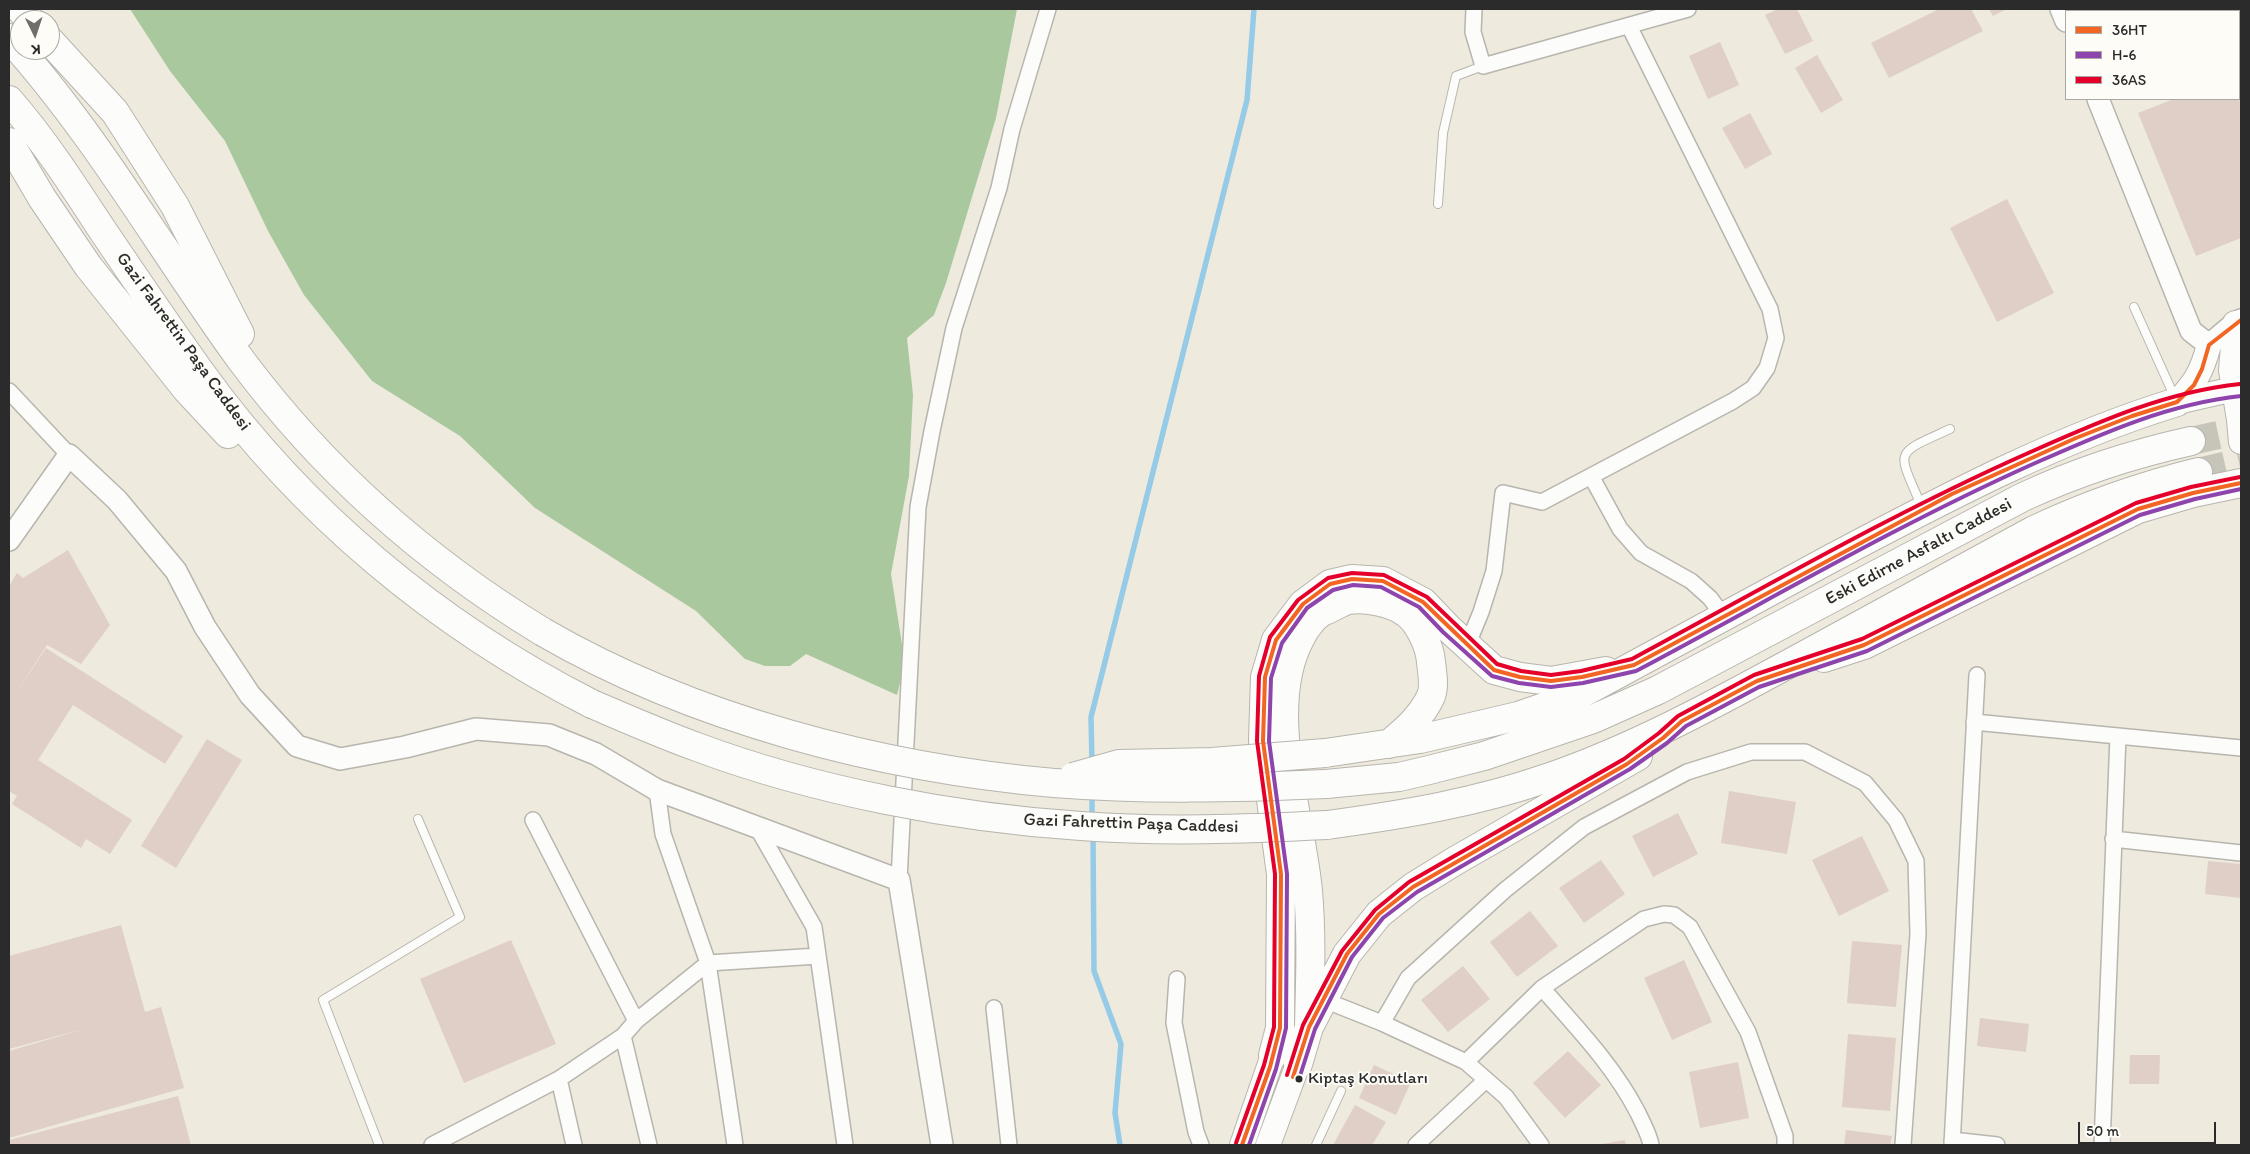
<!DOCTYPE html>
<html>
<head>
<meta charset="utf-8">
<style>
	body { margin:0 }
	#map { position:relative; width:2250px; height:1154px; overflow:hidden; background:#eeeade; font-family:Itim,sans-serif }
	canvas { display:block }
	.frame { position:absolute; inset:0; border:10px solid #2b2b2b; pointer-events:none }
	.legend { position:absolute; left:2065px; top:10px; width:175px; height:90px; box-sizing:border-box; background:#fdfcf7; border:1px solid #a9a8a5; margin:0; padding:6px 9px; list-style:none; font-size:15px; color:#2b2b2b }
	.legend li { display:flex; align-items:center; gap:10px; height:25px }
	.legend b { width:25px; border:1px solid #a9a8a5 }
	.north { position:absolute; left:10px; top:10px; width:50px; height:50px; box-sizing:border-box; background:#fdfcf7; border:1px solid #a9a8a5; border-radius:50%; rotate:176deg; font-size:14px; font-weight:700; line-height:20px; text-align:center; color:#2b2b2b }
	.north::after { content:''; display:block; margin:auto; width:18px; height:22px; background:#6f6e6a; clip-path:polygon(50% 0,100% 100%,50% 72%,0 100%) }
	.scale { position:absolute; left:2078px; top:1122px; width:138px; height:22px; box-sizing:border-box; border:2px solid #2b2b2b; border-top:0; padding-left:6px; font-size:15px; line-height:18px; white-space:nowrap; color:#2b2b2b; -webkit-text-stroke:4px #fdfcf7; paint-order:stroke }
</style>
</head>
<body>
<div id="map">
<canvas width="2250" height="1154"></canvas>
<div class="frame"></div>
<ul class="legend">
<li><b style="height:6px;background:#f26522"></b>36HT</li>
<li><b style="height:6px;background:#8e44ad"></b>H-6</li>
<li><b style="height:6px;background:#e4002b"></b>36AS</li>
</ul>
<div class="north">K</div>
<div class="scale">50 m</div>
</div>
<script>
const ctx = document.querySelector('canvas').getContext('2d');
ctx.lineJoin = 'round';
function paint(path, color) { ctx.fillStyle = color; ctx.fill(path, 'evenodd'); }
function stroke(path, color, width, dash) { ctx.strokeStyle = color; ctx.lineWidth = width; ctx.lineCap = dash ? 'butt' : 'round'; ctx.setLineDash(dash || []); ctx.stroke(path); }
function write(font, color, halo, rows, align = 'center') {
  ctx.font = font + ' Itim,sans-serif'; ctx.lineWidth = 4; ctx.setLineDash([]); ctx.textBaseline = 'middle'; ctx.strokeStyle = halo; ctx.fillStyle = color; for (const [text, x, y, turn = 0] of rows) {
    ctx.save(); ctx.translate(x, y); ctx.rotate((+turn || 0) * Math.PI / 180); ctx.textAlign = isNaN(turn) ? turn : align; if (halo) ctx.strokeText(text, 0, 0); ctx.fillText(text, 0, 0); ctx.restore();
  }
}
paint(new Path2D(`
	M130 9H1017L996 118 946 283 934 315 907 338 913 395 909 476 891 574 905 664 897 695 806 654 790 666H765L745 659 696 611 535 508 460 436 372 381 304 295 268 231 225 141 170 71Z`), '#aac89e');
stroke(new Path2D(`
	M1092 764 1091 717 1247 100 1254 9
	M1092 793V819
	M1093 833 1094 971 1121 1044 1115 1113 1120 1145`), '#96cbe7', 5.5);
paint(new Path2D(`
	M1778 9H1797L1813 41 1785 54 1765 15Z
	M1939 9H1971L1983 31 1889 78 1871 43Z
	M1989 9H2007L1993 16Z
	M1720 42 1739 85 1708 99 1689 56Z
	M1817 55 1843 100 1821 113 1795 68Z
	M2241 72V238L2196 256 2138 113 2174 99H2239V73Z
	M1750 113 1772 154 1745 169 1722 128Z
	M2007 199 2054 293 1997 322 1950 228Z
	M68 550 110 625 81 664 47 645 13 698 46 648 183 736 165 764 73 705 38 760 132 820 110 854 86 839 81 848 12 804 17 796 9 791V586L17 573 23 578Z
	M207 739 242 760 176 868 141 846Z
	M1729 791 1796 802 1787 854 1721 843Z
	M1678 813 1698 854 1653 877 1632 836Z
	M1862 836 1889 891 1839 916 1812 860Z
	M1601 860 1625 894 1584 923 1559 888Z
	M2208 861 2241 864V898L2205 894Z
	M1530 911 1558 946 1517 977 1490 942Z
	M121 925 145 1012 161 1007 184 1088 9 1138V1051L87 1028 9 1049V956Z
	M511 940 556 1044 464 1083 420 979Z
	M1852 941 1902 945 1896 1007 1847 1003Z
	M1684 960 1712 1022 1672 1040 1644 978Z
	M1463 966 1490 999 1448 1032 1421 1000Z
	M1980 1018 2029 1024 2026 1052 1977 1046Z
	M1848 1034 1896 1038 1890 1111 1842 1107Z
	M1568 1051 1601 1085 1565 1118 1533 1083Z
	M2130 1055H2160L2159 1084H2129Z
	M1738 1062 1749 1118 1700 1128 1689 1072Z
	M1374 1065 1411 1082 1396 1115 1359 1098Z
	M178 1096 191 1145H9V1140Z
	M1355 1105 1386 1122 1372 1145H1333Z
	M1846 1130 1892 1136 1890 1145H1844Z
	M1625 1140 1626 1145H1602V1144Z`), '#dfcfc7');
stroke(new Path2D(`
	M2191 441 2241 430
	M2198 472 2241 462`), '#c7c4ba', 28, [28, 14]);
const lane = new Path2D(`
	M1438 204 1443 133 1456 76 1483 66
	M2134 307 2175 398
	M1921 505C1897 449 1893 455 1950 429
	M379 1145 323 1000 460 917 418 819
	M1316 1145 1341 1091`);
const street = new Path2D(`
	M1474 9 1473 32 1483 66 1688 9
	M2074 11 2081 9
	M9 391 69 455
	M1591 476 1620 529 1641 553 1691 581 1710 598 1724 617
	M1467 646 1481 612 1494 571 1503 493 1542 502 1733 401 1753 388 1767 368 1776 338 1770 309 1629 26
	M1974 722 2241 748
	M657 790 663 834 708 963 735 1145
	M533 820 636 1021 623 1036 649 1145
	M758 829 814 927 845 1145
	M2113 839 2241 853
	M899 880 918 507 932 431 954 328 999 188 1012 129 1048 9
	M1177 979 1174 1023 1196 1132 1201 1145
	M1542 988C1577 1028 1614 1066 1638 1113 1643 1124 1649 1134 1651 1145
	M1324 1000 1382 1023 1466 1062 1506 1097 1541 1145
	M994 1008 1009 1145
	M636 1021 708 963 818 956
	M1382 1023 1408 978 1505 890 1584 827 1687 772 1751 752H1805L1865 783 1896 820 1916 861 1918 934 1903 1145
	M1466 1062 1542 988 1644 919 1664 914 1674 915 1690 927 1748 1032 1785 1136V1145
	M1952 1140 1997 1145
	M432 1145 559 1079
	M574 1145 559 1079 623 1036
	M1416 1145 1486 1080
	M1952 1145 1977 675
	M2102 1145 2118 736`);
const secondary = new Path2D(`
	M2061 9 2066 21
	M2098 99 2191 331 2209 345 2235 323 2241 320
	M9 540 69 455 117 500 176 571 205 627 250 695 297 746 340 759 405 747 476 729 549 735 596 754 657 790 899 880 942 1145`);
const primary = new Path2D(`
	M2235 323 2231 370 2239 420
	M2177 402C2196 382 2202 371 2209 345
	M2177 402 2225 391 2241 390
	M2241 412 2239 420 2241 442
	M1242 1145 1273 1055
	M1268 1145 1298 1064`);
const highway = new Path2D(`
	M20 9 30 20
	M9 38C98 137 163 253 241 360 323 470 426 561 543 632
	M50 41 115 112 175 206 240 334
	M9 100C43 139 71 182 99 225 132 274 166 324 201 373 302 513 438 626 592 704
	M9 142 42 198 88 266 187 390 228 434
	M1824 658 1864 645 2138 509 2193 493 2241 483
	M1325 753 1420 739 1518 716 1579 695C1663 649 1748 604 1832 558 1944 499 2056 439 2177 402
	M1326 784 1399 777 1429 770 1484 756 1593 719 1658 690 2023 497C2077 472 2132 454 2191 441
	M1327 825C1401 815 1475 803 1547 778 1632 749 1713 705 1792 662 1872 618 1953 574 2034 530 2087 505 2141 486 2198 472
	M1309 1027C1310 981 1312 936 1308 891 1301 815 1263 709 1300 639 1305 628 1314 616 1324 611 1332 608 1341 602 1348 600 1365 597 1393 603 1406 613 1419 622 1430 647 1431 662 1432 672 1435 686 1431 696 1422 716 1406 730 1389 744
	M1273 1055 1280 1028 1281 874 1263 741 1265 677 1276 640 1303 604 1330 584 1352 579 1383 581 1423 602 1447 627 1494 670 1520 677 1551 681 1606 671
	M1298 1064 1309 1027 1347 954 1379 914 1413 887 1455 861 1638 756`);
stroke(lane, '#b8b5ae', 10);
stroke(street, '#b8b5ae', 18);
stroke(secondary, '#b8b5ae', 24);
stroke(primary, '#b8b5ae', 26);
stroke(highway, '#b8b5ae', 30);
stroke(lane, '#fcfcfa', 8);
stroke(street, '#fcfcfa', 15);
stroke(secondary, '#fcfcfa', 21);
stroke(primary, '#fcfcfa', 24);
stroke(highway, '#fcfcfa', 28);
const highwayBridge = new Path2D(`
	M543 632C693 719 881 768 1054 783 1144 790 1235 788 1326 784
	M592 704C627 719 661 734 697 747 815 791 956 818 1081 826 1163 832 1245 829 1327 825
	M1073 777 1119 764 1212 762 1325 753`);
stroke(highwayBridge, '#b8b5ae', 30, []);
stroke(highwayBridge, '#fcfcfa', 28);
stroke(new Path2D(`
	M1293 1077 1309 1027 1347 954 1379 914 1413 887 1627 764 1663 738 1682 721 1757 681 1864 645 2138 509 2193 493 2241 483
	M1242 1145 1270 1067 1280 1028 1281 874 1263 741 1265 677 1276 640 1303 604 1330 584 1352 579 1383 581 1423 602 1494 670 1520 677 1551 681 1582 677 1634 665 1952 494 2076 438 2132 416 2177 402 2194 385 2202 369 2209 345 2241 320`), '#f26522', 4);
stroke(new Path2D(`
	M1299 1079 1315 1029 1352 957 1383 918 1417 892 1630 769 1667 743 1686 726 1759 687 1867 651 2140 515 2195 499 2241 489
	M1249 1145 1276 1069 1286 1028 1287 874 1269 741 1271 678 1282 643 1307 608 1333 590 1353 585 1381 587 1419 607 1443 632 1492 676 1519 683 1551 687 1583 683 1636 671C1768 601 1897 525 2033 464 2101 434 2167 404 2241 396`), '#8e44ad', 4);
stroke(new Path2D(`
	M1287 1075 1303 1025 1342 951 1375 910 1409 882 1624 759 1659 733 1678 716 1754 675 1862 639 2136 503 2191 487 2240 477
	M1236 1143 1264 1065 1274 1027 1275 874 1257 741 1259 676 1270 637 1298 600 1328 578 1352 573 1384 575 1427 597 1497 664 1521 671 1551 675 1581 671 1632 659C1762 589 1891 514 2026 454 2096 423 2164 392 2240 384`), '#e4002b', 4);
for (const [x, y, r, color] of [
	[1299,1079,4.5,"#2b2b2b"]
]) { const dot = new Path2D(); dot.arc(x, y, r, 0, 2 * Math.PI); ctx.fillStyle = color; ctx.fill(dot); stroke(dot, '#fdfcf7', 2); }
write('17px', '#2b2b2b', '#fdfcf7', [
	["Kiptaş Konutları",1308,1079]
], 'left');
write('18px', '#2b2b2b', '#fdfcf7', [
	["Gazi Fahrettin Paşa Caddesi",183,342,54],
	["Eski Edirne Asfaltı Caddesi",1919,552,-28],
	["Gazi Fahrettin Paşa Caddesi",1131,824,2]
]);
</script>
</body>
</html>
